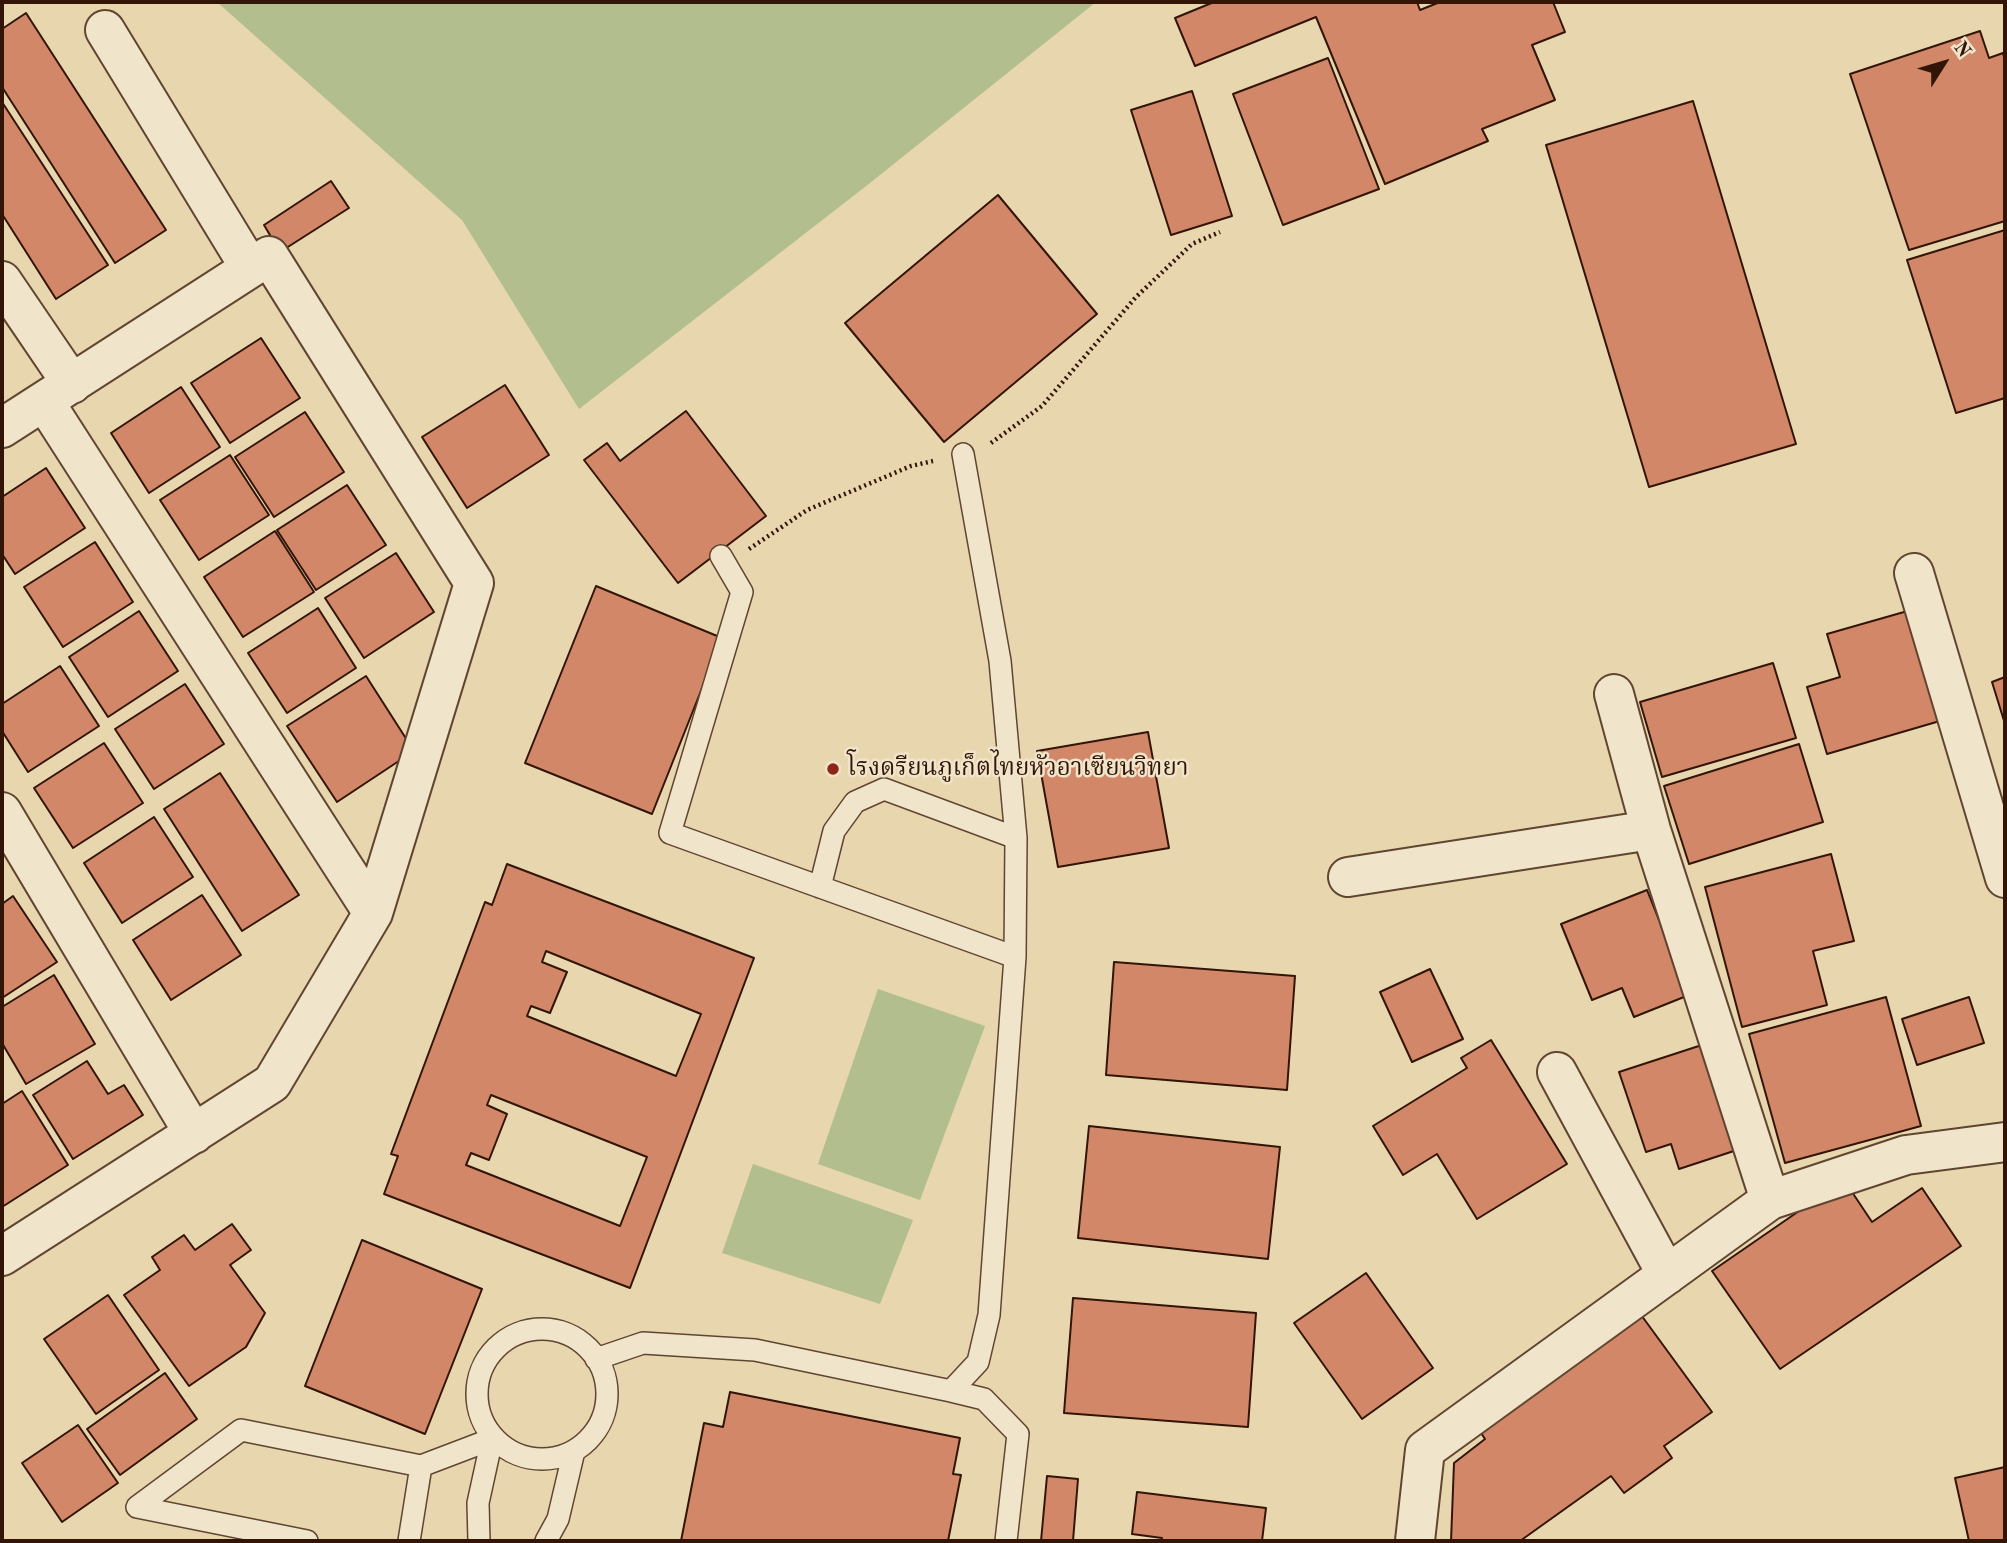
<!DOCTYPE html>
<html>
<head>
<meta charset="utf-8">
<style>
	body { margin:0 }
	#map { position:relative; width:2007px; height:1543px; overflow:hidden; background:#e8d6ae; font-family:"Old Standard TT",serif }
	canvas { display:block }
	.frame { position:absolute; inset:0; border:4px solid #321507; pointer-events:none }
	.north { position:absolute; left:1909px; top:28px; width:70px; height:70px; -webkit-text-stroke:5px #f0e4ca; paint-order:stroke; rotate:53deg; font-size:19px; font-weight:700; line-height:28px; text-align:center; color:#321507 }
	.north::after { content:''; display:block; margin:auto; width:24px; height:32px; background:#321507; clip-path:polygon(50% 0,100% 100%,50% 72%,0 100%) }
</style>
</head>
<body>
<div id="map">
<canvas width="2007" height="1543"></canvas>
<div class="frame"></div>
<div class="north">N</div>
</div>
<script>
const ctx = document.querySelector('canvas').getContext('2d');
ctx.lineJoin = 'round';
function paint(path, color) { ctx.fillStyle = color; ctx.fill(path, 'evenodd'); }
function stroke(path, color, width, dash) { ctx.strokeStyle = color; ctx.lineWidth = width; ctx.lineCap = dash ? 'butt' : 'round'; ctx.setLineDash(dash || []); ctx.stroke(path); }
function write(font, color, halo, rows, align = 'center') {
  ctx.font = font + ' "Old Standard TT","Noto Serif Thai",serif'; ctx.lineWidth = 5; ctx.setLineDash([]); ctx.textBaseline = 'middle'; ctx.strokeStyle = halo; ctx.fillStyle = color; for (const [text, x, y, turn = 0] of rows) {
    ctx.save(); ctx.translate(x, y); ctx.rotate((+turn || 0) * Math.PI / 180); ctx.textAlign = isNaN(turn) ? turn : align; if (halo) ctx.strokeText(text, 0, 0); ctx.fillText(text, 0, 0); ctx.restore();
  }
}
paint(new Path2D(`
	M217 2H1096L870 183 579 409 462 220Z
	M878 989 985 1026 920 1200 818 1164Z
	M753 1164 913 1220 880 1304 722 1253Z`), '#b2be8d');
const building = new Path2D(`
	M1214 2H1417L1420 10 1440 2H1553L1565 32 1532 45 1555 100 1482 129 1488 141 1385 184 1316 17 1195 66 1175 18Z
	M26 13 166 230 115 263 2 87V29Z
	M1980 31 1989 58 2003 53 2005 61V221L1909 250 1850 74Z
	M1328 58 1379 189 1283 225 1233 94Z
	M1192 91 1232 216 1171 235 1131 110Z
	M1693 101 1796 444 1649 487 1546 145Z
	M2 102 108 265 56 299 2 214Z
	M331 181 349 208 280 252 264 225Z
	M998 195 1097 314 944 442 845 323Z
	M2005 230V398L1956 413 1907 260Z
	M261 338 300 398 230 443 191 383Z
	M505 385 549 455 467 508 422 437Z
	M181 387 220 447 149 493 111 433Z
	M686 411 766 516 678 583 584 460 607 443 620 461Z
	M305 412 344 472 274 517 235 457Z
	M230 455 269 515 199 560 160 500Z
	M46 468 85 528 15 574 2 554V497Z
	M347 485 386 545 316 590 277 530Z
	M275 531 314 592 243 637 204 577Z
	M95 542 133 602 63 647 24 587Z
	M396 553 434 612 364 658 325 598Z
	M596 586 722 638 652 814 525 763Z
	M318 608 356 668 287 713 248 653Z
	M1918 608 1950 718 1827 754 1807 687 1840 677 1827 634Z
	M139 611 178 671 108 717 69 657Z
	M1773 663 1796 738 1662 777 1640 702Z
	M60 666 99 726 28 772 2 731V704Z
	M366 676 414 751 337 802 287 726Z
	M2005 677V724L1992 682Z
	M185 684 224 744 154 789 115 729Z
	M1148 732 1169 848 1058 867 1037 751Z
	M104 743 143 803 73 848 34 788Z
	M1799 744 1823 822 1689 864 1664 786Z
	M220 773 299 895 242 931 164 809Z
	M154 817 193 877 122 923 84 863Z
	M1831 854 1854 941 1813 951 1827 1005 1742 1027 1705 887Z
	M507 864 754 958 630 1288 384 1194 398 1156 391 1154 485 902 492 905ZM546 951 701 1014 676 1076 527 1016 531 1006 550 1013 567 972 542 962ZM491 1095 647 1157 620 1226 466 1165 471 1153 489 1160 507 1114 487 1105Z
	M1647 890 1689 995 1634 1017 1622 988 1592 1000 1561 924Z
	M202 895 241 955 171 1000 133 940Z
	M13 896 57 962 2 998V904Z
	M1114 962 1295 976 1287 1090 1106 1075Z
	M1430 969 1463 1039 1412 1062 1380 992Z
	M54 975 95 1044 26 1084 2 1043V1007Z
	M1886 997 1921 1126 1785 1163 1749 1034Z
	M1969 997 1984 1043 1917 1065 1902 1019Z
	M1491 1040 1567 1164 1477 1219 1437 1154 1403 1175 1373 1126 1467 1068 1461 1058Z
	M1708 1043 1743 1148 1679 1169 1671 1144 1646 1152 1619 1072Z
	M87 1061 108 1094 124 1085 143 1115 73 1159 33 1095Z
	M22 1091 68 1165 2 1207V1104Z
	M1089 1126 1280 1147 1268 1259 1078 1238Z
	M1844 1180 1872 1222 1922 1188 1961 1246 1780 1369 1712 1271Z
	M232 1224 251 1250 230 1265 265 1313 246 1347 189 1386 124 1295 160 1270 152 1257 184 1235 195 1250Z
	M362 1240 482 1289 425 1434 305 1386Z
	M1366 1273 1433 1368 1362 1419 1294 1323Z
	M108 1295 159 1370 96 1414 44 1339Z
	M1073 1298 1256 1313 1248 1427 1064 1413Z
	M1636 1308 1712 1412 1664 1446 1672 1458 1624 1493 1611 1476 1520 1541H1451L1454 1463 1485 1439 1475 1424Z
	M165 1373 197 1419 120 1475 87 1429Z
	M730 1392 960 1438 953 1474 961 1475 948 1541H681L704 1423 723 1427Z
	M78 1425 118 1483 62 1522 22 1463Z
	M2005 1467V1541H1969L1955 1478Z
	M1047 1476 1078 1479 1073 1541H1041Z
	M1137 1492 1266 1508 1262 1541H1161L1162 1538 1132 1534Z`);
paint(building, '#d18768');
stroke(building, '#321507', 2);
const service = new Path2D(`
	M721 556 742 592 670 833 1015 957
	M820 887 834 831 855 802 884 789 1016 838
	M477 1394a65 65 0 1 1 130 0a65 65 0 1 1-130 0Z
	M596 1359 643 1343 755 1350 951 1391 978 1362 989 1315 1015 957 1016 838 1000 661 963 454
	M951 1391 984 1399 1018 1434 1006 1541
	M307 1541 137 1507 241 1430 421 1466 492 1439
	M409 1541 421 1466
	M479 1541 478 1503 492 1439
	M546 1541 558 1519 574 1451`);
const minor = new Path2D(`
	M105 30 250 268
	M2 281 72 384
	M44 401 373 913
	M2 428 269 256 474 583 373 913 272 1083 2 1256
	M1914 573 2005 878
	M1614 694 1651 830 1770 1200
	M2 812 194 1134
	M1348 877 1651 830
	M1557 1072 1667 1275
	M1415 1541 1425 1450 1770 1200 1906 1155 2005 1142`);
stroke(service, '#604531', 24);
stroke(minor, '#604531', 42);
stroke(new Path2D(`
	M991 443 1042 406 1136 297 1192 244 1220 232
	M749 549 807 510 911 466 933 461`), '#321507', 4.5, [2, 3.5]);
stroke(service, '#f0e4ca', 21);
stroke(minor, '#f0e4ca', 38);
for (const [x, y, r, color] of [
	[833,769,7,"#8f2418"]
]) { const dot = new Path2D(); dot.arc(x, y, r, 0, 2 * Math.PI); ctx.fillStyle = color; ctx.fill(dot); stroke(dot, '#f0e4ca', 2.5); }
write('24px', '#321507', '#f0e4ca', [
	["โรงดรียนภูเก็ตไทยหัวอาเซียนวิทยา",847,769]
], 'left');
</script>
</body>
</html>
